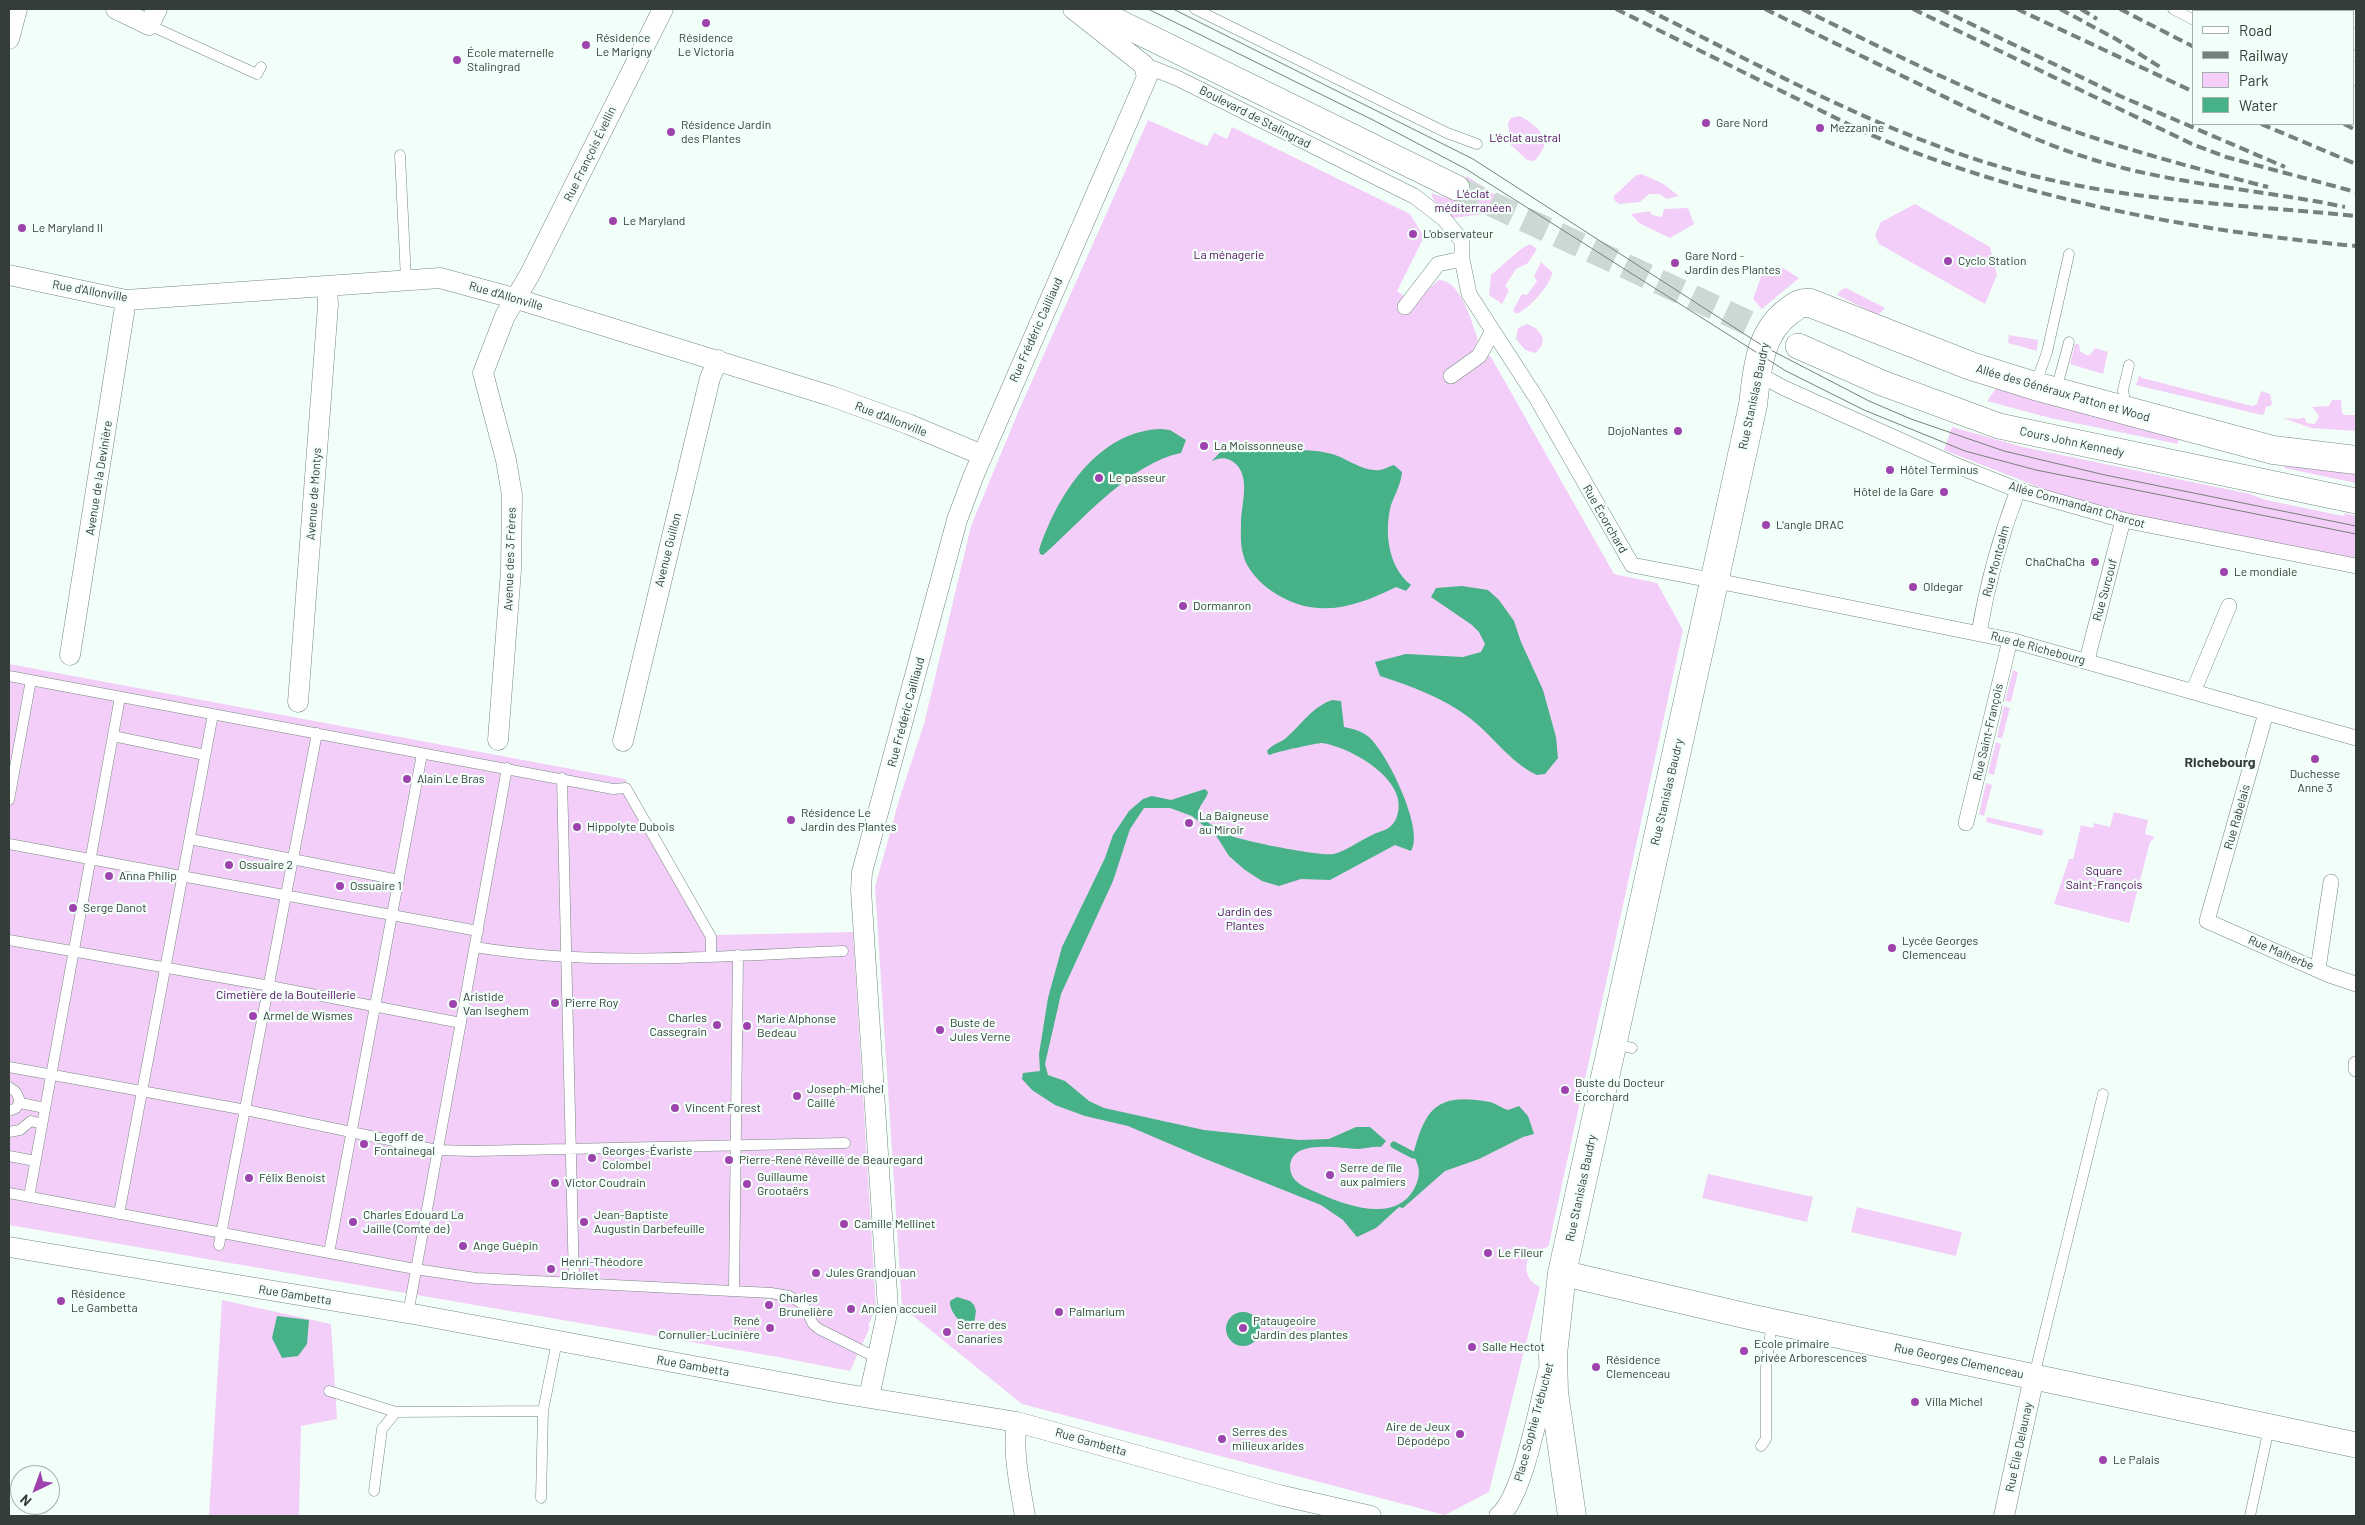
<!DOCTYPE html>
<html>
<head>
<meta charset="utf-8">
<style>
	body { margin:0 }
	#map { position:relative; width:2365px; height:1525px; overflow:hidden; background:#f2fff8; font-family:Barlow,sans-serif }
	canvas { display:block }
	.frame { position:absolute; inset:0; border:10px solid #353d39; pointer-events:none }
	.legend { position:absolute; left:2192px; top:10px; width:162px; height:115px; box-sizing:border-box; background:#f2fff8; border:1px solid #a6b1ac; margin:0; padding:6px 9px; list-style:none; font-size:15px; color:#353d39 }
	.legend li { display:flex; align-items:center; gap:10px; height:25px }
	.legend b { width:25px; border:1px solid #a6b1ac }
	.north { position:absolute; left:10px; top:1465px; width:50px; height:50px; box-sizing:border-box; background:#f2fff8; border:1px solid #a6b1ac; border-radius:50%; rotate:222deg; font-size:14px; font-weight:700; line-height:20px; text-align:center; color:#353d39 }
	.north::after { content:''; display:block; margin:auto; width:18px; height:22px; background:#9e43ad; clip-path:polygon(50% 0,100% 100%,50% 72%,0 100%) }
</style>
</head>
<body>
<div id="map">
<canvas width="2365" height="1525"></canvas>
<div class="frame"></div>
<ul class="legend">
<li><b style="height:6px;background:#fff"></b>Road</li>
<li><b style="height:6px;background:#77817c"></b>Railway</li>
<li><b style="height:14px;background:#f3cef8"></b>Park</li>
<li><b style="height:14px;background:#47b188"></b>Water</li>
</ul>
<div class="north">N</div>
</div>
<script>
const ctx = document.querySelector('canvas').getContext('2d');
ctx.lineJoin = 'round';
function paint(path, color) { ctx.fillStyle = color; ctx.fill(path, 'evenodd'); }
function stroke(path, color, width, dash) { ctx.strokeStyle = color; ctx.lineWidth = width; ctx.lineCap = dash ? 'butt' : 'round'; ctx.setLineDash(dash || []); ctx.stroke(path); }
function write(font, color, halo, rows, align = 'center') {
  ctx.font = font + ' Barlow,sans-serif'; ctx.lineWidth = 4.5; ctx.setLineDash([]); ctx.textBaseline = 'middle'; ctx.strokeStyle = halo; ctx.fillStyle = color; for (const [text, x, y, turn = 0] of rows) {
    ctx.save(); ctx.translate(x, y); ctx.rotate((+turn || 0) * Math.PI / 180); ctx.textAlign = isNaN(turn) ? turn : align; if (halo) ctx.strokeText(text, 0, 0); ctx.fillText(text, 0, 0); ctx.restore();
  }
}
paint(new Path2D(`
	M1518 116C1526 117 1547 134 1545 143 1544 149 1538 157 1534 161L1527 160 1510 144 1508 123 1511 118Z
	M1148 120 1207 146 1214 133 1227 139 1232 127 1410 214 1424 237 1397 291 1415 304 1418 298 1439 280C1461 280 1472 323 1478 340L1475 346 1491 357 1614 574 1657 583 1683 630 1549 1244 1548 1247 1533 1252C1522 1264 1525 1280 1540 1287L1489 1492 1445 1515 1022 1404 902 1307 875 887 899 800 924 724 971 526 1019 410Z
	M1641 174 1662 183 1679 196 1666 199 1660 194H1649L1640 202 1619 204 1614 200V196L1635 176Z
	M1467 176 1501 199 1493 213 1453 218 1434 201 1431 193 1454 200Z
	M1915 204 1990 247 1997 275 1985 304 1879 244 1875 235 1881 222Z
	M1688 208 1694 224 1670 238 1639 223 1631 214 1649 211 1652 215 1662 217 1664 209Z
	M1530 244 1537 249 1528 263 1516 269 1505 286 1509 290 1502 304 1489 295 1491 275 1521 249Z
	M1541 262 1552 272C1553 283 1527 311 1516 314L1513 310 1522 294 1527 295 1537 281 1534 276Z
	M1778 265 1799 278 1762 309 1753 299 1762 274Z
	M1846 288 1885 308 1878 315 1837 295 1842 289Z
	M1527 324C1541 329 1550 342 1535 353L1525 350 1516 339 1518 328Z
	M2009 335 2038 340 2037 351 2008 343Z
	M2075 344H2079L2080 351 2086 355H2090L2095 348 2108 352 2103 374 2070 364Z
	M2139 375 2142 378 2252 406 2257 404 2261 391 2270 394 2272 405 2266 407 2264 414 2262 415 2136 385Z
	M1997 387 2179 437 2178 444 2050 418 1987 401Z
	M2332 400H2341L2342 412 2344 415H2356V431L2311 428 2283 418 2300 419 2304 417 2307 423 2315 424 2319 416 2312 407 2329 406Z
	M1952 427 2023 447 2250 494 2266 500 2343 516 2345 513 2356 516V560L2141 517 2046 490 1944 450Z
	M2285 463 2356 471V483L2284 468Z
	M9 664 625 779 715 935 853 932 876 1308 868 1326 870 1327 850 1371 778 1357 9 1225Z
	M2013 670 2018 672 2011 702 2005 701Z
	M2004 706 2010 708 2002 739 1997 737Z
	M1996 742 2001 744 1994 775 1988 773Z
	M1986 783 1992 785 1984 816 1979 814Z
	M2114 812 2148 820 2145 834 2155 837 2150 842 2129 923 2054 904 2069 859H2073L2081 825 2093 828 2094 823 2110 827Z
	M1987 817 2044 830 2042 836 1986 822Z
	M1708 1174 1813 1197 1807 1222 1702 1198Z
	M1857 1207 1962 1232 1956 1256 1851 1232Z
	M222 1300 331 1324 337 1419 301 1426 299 1516H209Z`), '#f3cef8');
paint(new Path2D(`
	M1161 429 1170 430 1186 440 1181 453C1132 463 1087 515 1051 548L1043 555 1040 554 1039 550C1057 496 1097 431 1161 429Z
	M1223 449C1258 456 1294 445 1328 453 1345 456 1361 472 1380 470 1385 469 1390 466 1394 465L1402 472C1401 484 1395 494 1391 505 1384 532 1388 567 1411 585L1406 591 1396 587C1352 609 1313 620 1270 590 1259 582 1246 568 1243 554 1240 543 1241 531 1241 520 1242 502 1252 471 1230 460 1224 457 1218 458 1212 461Z
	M1462 586 1488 590 1499 600 1514 621 1521 642 1543 690 1556 737 1558 758 1545 774 1537 775C1509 762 1492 734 1467 716 1442 697 1410 686 1380 676L1375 662 1406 654 1463 657 1481 652 1485 644 1479 632 1472 625 1431 597 1436 588Z
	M1332 700 1341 701 1344 727C1353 729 1362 731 1369 737 1387 753 1425 830 1411 851L1395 845 1330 880 1301 879 1279 886 1262 881 1245 870 1229 856 1217 837 1192 816 1170 808H1144L1130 829 1113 881 1061 994 1045 1064 1048 1075 1065 1081 1089 1101 1104 1108 1204 1130 1299 1140 1329 1139 1356 1127H1370L1386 1141 1381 1147C1373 1146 1366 1149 1358 1149 1342 1148 1316 1144 1302 1150 1288 1155 1287 1172 1296 1181 1302 1187 1312 1190 1320 1194 1348 1206 1397 1224 1415 1187 1421 1175 1420 1166 1413 1155 1426 1106 1438 1093 1490 1102 1497 1104 1501 1108 1508 1110L1519 1106 1528 1116 1534 1134 1523 1137 1479 1159 1445 1171 1403 1208 1399 1207 1376 1228 1357 1237 1343 1220 1321 1205 1203 1158 1128 1126 1085 1116 1055 1105 1032 1090 1022 1079 1023 1073 1040 1071 1039 1054 1048 998 1062 947 1105 858 1113 835 1129 811 1143 799 1152 796 1171 800 1205 789 1208 792C1206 801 1198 805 1198 815 1206 821 1217 829 1226 834 1237 840 1322 857 1334 854 1348 850 1359 841 1372 835 1382 830 1390 831 1396 819 1413 782 1351 747 1322 743 1317 743 1275 752 1270 755L1268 754 1267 751C1274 743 1280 743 1286 738 1302 724 1312 707 1332 700Z
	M957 1297 970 1301 974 1305 976 1311 974 1324 977 1331C966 1329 949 1314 950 1301Z
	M1226 1329a17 17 0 1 1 34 0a17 17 0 1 1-34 0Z
	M277 1316 309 1320 307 1344 298 1356 282 1358 272 1338Z`), '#47b188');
stroke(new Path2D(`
	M1394 1145 1413 1155`), '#47b188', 7);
stroke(new Path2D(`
	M1457 188 1798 346`), '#ccd8d2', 25, [25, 12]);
const service = new Path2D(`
	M1195 9 1447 133 1477 144
	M2173 9 2194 20
	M2205 9 2212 11
	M149 25 257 74 261 67
	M400 155 406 280
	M2035 386 2047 352 2069 254
	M2056 390 2069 342
	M2126 407 2123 390 2129 365
	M9 676 613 789 626 788 711 937V955
	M113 736 205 755
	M562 778 574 1283
	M9 800 31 680
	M190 839 399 880
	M9 844 478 931
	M9 940 270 986 461 1023
	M475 947C596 967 720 956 843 951
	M1613 1044 1632 1048
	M9 1067 246 1110 437 1150 473 1151 845 1143
	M9 1087 16 1092 20 1101 16 1108 9 1111
	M20 1103 45 1108
	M9 1132 20 1130 31 1121 42 1124
	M9 1156 35 1161
	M9 1193 415 1269 476 1278 771 1293 789 1296 803 1304 813 1324 819 1329 877 1358
	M29 1197 120 697
	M119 1214 213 714
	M219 1245 317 733
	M329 1253 422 754
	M734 1290 738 955
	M408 1314 507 768
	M2034 1376 2103 1094
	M329 1391 396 1412
	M1761 1446 1766 1439V1368L1772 1322
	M374 1491 382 1429 396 1412 543 1411 557 1341
	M541 1498 543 1411
	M2250 1516 2269 1428`);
const pedestrian = new Path2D(`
	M1144 65 1177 78 1414 196 1444 219 1462 241V259L1469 294 1537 399 1632 565 1732 584 2010 640 2356 738
	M1405 307 1438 264 1462 259
	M1758 374 1784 388 1960 467 2018 490 2123 520 2356 566
	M1451 376 1479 356 1493 331
	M1979 633C1987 585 2001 535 2018 490
	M2087 660 2123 520
	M2193 692 2229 606
	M2266 713 2207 921 2329 975 2356 984
	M1966 823 2010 640
	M2318 969 2331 882
	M2356 1064V1069`);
const minor = new Path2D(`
	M116 9 149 25 157 9
	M2307 9 2308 11
	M2354 38 2356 40
	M9 39 17 9
	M2354 75 2356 72
	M9 275 126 300 440 278 517 299 831 396 908 424 982 455
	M70 655 126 300
	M298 702 328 305 327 286
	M498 740 511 570 512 495 506 460 483 373 505 316 529 276 663 9
	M623 741 710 378 718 360
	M9 1247 419 1315 839 1393 1017 1422 1279 1495 1371 1516
	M869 1397 888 1309 861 890 862 872 957 520 973 477 1147 77 1144 65 1073 9
	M1017 1422C1012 1452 1020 1486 1025 1516
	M1499 1516C1523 1497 1539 1405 1548 1373
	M2004 1516 2034 1377`);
const tertiary = new Path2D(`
	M1092 9 1457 188
	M1798 346 1882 383 1999 426 2356 501
	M1562 1273 1751 1317 2356 1445`);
const secondary = new Path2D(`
	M1572 1516 1554 1392 1553 1354 1562 1273 1753 405C1757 370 1759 333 1789 311 1797 305 1801 302 1810 303L1971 366 2035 386 2273 450 2356 460`);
stroke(service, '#768a80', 11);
stroke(pedestrian, '#768a80', 16);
stroke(minor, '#768a80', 21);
stroke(tertiary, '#768a80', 26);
stroke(secondary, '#768a80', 29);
stroke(service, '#fff', 10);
stroke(pedestrian, '#fff', 15);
stroke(minor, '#fff', 20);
stroke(tertiary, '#fff', 25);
stroke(secondary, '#fff', 28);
stroke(new Path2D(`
	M1148 9 1373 120 1466 169 1786 371 1864 410 1965 451 2036 470 2356 534
	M1173 9 1473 159 1763 346 1869 401 1911 419 2004 451 2105 475 2356 526`), '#77817c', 1);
stroke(new Path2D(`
	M1616 9 1862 131C2019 199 2186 230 2356 246
	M1646 9C1772 71 1896 142 2034 176 2139 202 2249 205 2356 216
	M1765 9C1818 35 1872 61 1925 87 1978 114 2032 140 2088 158 2172 185 2260 189 2345 207
	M1802 9C1876 45 1949 82 2025 113 2104 144 2186 166 2268 187
	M1913 9 2192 144 2226 157 2356 192
	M1940 9 2120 96 2285 167
	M2017 9 2194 92
	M2060 9 2116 39 2160 67
	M2081 9 2097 19
	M2120 9 2194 47
	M2261 124 2356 164
	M2344 124 2356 130`), '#77817c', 4, [10, 5]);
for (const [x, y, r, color] of [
	[706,23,5,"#9e43ad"],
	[586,45,5,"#9e43ad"],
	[457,60,5,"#9e43ad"],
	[1706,123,5,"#9e43ad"],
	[1820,128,5,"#9e43ad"],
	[671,132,5,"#9e43ad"],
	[613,221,5,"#9e43ad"],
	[22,228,5,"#9e43ad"],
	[1413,234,5,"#9e43ad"],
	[1948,261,5,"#9e43ad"],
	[1675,263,5,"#9e43ad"],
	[1678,431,5,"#9e43ad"],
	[1204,446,5,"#9e43ad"],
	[1890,470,5,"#9e43ad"],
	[1099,478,5,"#9e43ad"],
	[1944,492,5,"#9e43ad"],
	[1766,525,5,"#9e43ad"],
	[2095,562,5,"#9e43ad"],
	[2224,572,5,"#9e43ad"],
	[1913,587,5,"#9e43ad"],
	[1183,606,5,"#9e43ad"],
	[2315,759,5,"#9e43ad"],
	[407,779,5,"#9e43ad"],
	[791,820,5,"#9e43ad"],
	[1189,823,5,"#9e43ad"],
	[577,827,5,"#9e43ad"],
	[229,865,5,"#9e43ad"],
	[109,876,5,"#9e43ad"],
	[340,886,5,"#9e43ad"],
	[73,908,5,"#9e43ad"],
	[1892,948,5,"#9e43ad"],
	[555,1003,5,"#9e43ad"],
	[453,1004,5,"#9e43ad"],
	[253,1016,5,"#9e43ad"],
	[717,1025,5,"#9e43ad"],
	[747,1026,5,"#9e43ad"],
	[940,1030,5,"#9e43ad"],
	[1565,1090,5,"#9e43ad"],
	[797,1096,5,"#9e43ad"],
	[675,1108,5,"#9e43ad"],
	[364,1144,5,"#9e43ad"],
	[592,1158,5,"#9e43ad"],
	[729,1160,5,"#9e43ad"],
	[1330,1175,5,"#9e43ad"],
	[249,1178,5,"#9e43ad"],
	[555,1183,5,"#9e43ad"],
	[747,1184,5,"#9e43ad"],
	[353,1222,5,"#9e43ad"],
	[584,1222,5,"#9e43ad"],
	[844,1224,5,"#9e43ad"],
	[463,1246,5,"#9e43ad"],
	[1488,1253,5,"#9e43ad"],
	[551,1269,5,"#9e43ad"],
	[816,1273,5,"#9e43ad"],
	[61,1301,5,"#9e43ad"],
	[769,1305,5,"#9e43ad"],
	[851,1309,5,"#9e43ad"],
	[1059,1312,5,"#9e43ad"],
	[770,1328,5,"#9e43ad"],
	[1243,1328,5,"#9e43ad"],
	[947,1332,5,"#9e43ad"],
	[1472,1347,5,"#9e43ad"],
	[1744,1351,5,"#9e43ad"],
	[1596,1367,5,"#9e43ad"],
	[1915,1402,5,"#9e43ad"],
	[1460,1434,5,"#9e43ad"],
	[1222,1439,5,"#9e43ad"],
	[2103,1460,5,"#9e43ad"]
]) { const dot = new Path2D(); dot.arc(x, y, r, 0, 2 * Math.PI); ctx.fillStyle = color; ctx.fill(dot); stroke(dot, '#f2fff8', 2); }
write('12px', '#353d39', '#f2fff8', [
	["Résidence",596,38],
	["Le Marigny",596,52],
	["Résidence",706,38,"center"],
	["Le Victoria",706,52,"center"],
	["École maternelle",467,53],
	["Stalingrad",467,67],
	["Gare Nord",1716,123],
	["Résidence Jardin",681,125],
	["des Plantes",681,139],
	["Mezzanine",1830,128],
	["Le Maryland",623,221],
	["Le Maryland II",32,228],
	["L'observateur",1423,234],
	["Gare Nord -",1685,256],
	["Jardin des Plantes",1685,270],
	["Cyclo Station",1958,261],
	["DojoNantes",1668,431,"right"],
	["La Moissonneuse",1214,446],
	["Hôtel Terminus",1900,470],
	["Le passeur",1109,478],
	["Hôtel de la Gare",1934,492,"right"],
	["L'angle DRAC",1776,525],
	["ChaChaCha",2085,562,"right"],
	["Le mondiale",2234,572],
	["Oldegar",1923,587],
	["Dormanron",1193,606],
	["Duchesse",2315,774,"center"],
	["Anne 3",2315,788,"center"],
	["Alain Le Bras",417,779],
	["Résidence Le",801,813],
	["Jardin des Plantes",801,827],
	["La Baigneuse",1199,816],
	["au Miroir",1199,830],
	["Hippolyte Dubois",587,827],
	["Ossuaire 2",239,865],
	["Anna Philip",119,876],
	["Ossuaire 1",350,886],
	["Serge Danot",83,908],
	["Lycée Georges",1902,941],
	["Clemenceau",1902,955],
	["Aristide",463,997],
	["Van Iseghem",463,1011],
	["Pierre Roy",565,1003],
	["Armel de Wismes",263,1016],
	["Charles",707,1018,"right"],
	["Cassegrain",707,1032,"right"],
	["Marie Alphonse",757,1019],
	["Bedeau",757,1033],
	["Buste de",950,1023],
	["Jules Verne",950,1037],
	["Buste du Docteur",1575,1083],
	["Écorchard",1575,1097],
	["Joseph-Michel",807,1089],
	["Caillé",807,1103],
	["Vincent Forest",685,1108],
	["Legoff de",374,1137],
	["Fontainegal",374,1151],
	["Georges-Évariste",602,1151],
	["Colombel",602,1165],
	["Pierre-René Réveillé de Beauregard",739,1160],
	["Serre de l'île",1340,1168],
	["aux palmiers",1340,1182],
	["Guillaume",757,1177],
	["Grootaërs",757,1191],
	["Félix Benoist",259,1178],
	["Victor Coudrain",565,1183],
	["Charles Edouard La",363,1215],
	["Jaille (Comte de)",363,1229],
	["Jean-Baptiste",594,1215],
	["Augustin Darbefeuille",594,1229],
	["Camille Mellinet",854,1224],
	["Ange Guépin",473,1246],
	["Le Fileur",1498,1253],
	["Henri-Théodore",561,1262],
	["Driollet",561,1276],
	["Jules Grandjouan",826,1273],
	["Résidence",71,1294],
	["Le Gambetta",71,1308],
	["Charles",779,1298],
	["Brunelière",779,1312],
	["Ancien accueil",861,1309],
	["Palmarium",1069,1312],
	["René",760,1321,"right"],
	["Cornulier-Lucinière",760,1335,"right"],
	["Pataugeoire",1253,1321],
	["Jardin des plantes",1253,1335],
	["Serre des",957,1325],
	["Canaries",957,1339],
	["Ecole primaire",1754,1344],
	["privée Arborescences",1754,1358],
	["Salle Hectot",1482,1347],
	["Résidence",1606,1360],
	["Clemenceau",1606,1374],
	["Villa Michel",1925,1402],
	["Aire de Jeux",1450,1427,"right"],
	["Dépodépo",1450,1441,"right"],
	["Serres des",1232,1432],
	["milieux arides",1232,1446],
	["Le Palais",2113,1460]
], 'left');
write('12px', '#353d39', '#f2fff8', [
	["Boulevard de Stalingrad",1255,117,27],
	["Rue François Évellin",590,154,-64],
	["Rue d'Allonville",90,291,10],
	["Rue d'Allonville",506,296,16],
	["Rue Frédéric Cailliaud",1036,330,-66],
	["Allée des Généraux Patton et Wood",2063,393,16],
	["Rue Stanislas Baudry",1754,396,-78],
	["Rue d'Allonville",891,419,21],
	["Cours John Kennedy",2072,442,12],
	["Avenue de la Devinière",99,478,-81],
	["Avenue de Montys",314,494,-86],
	["Allée Commandant Charcot",2077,505,16],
	["Rue Écorchard",1605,519,60],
	["Avenue Guillon",668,550,-76],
	["Avenue des 3 Frères",510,559,-88],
	["Rue Montcalm",1996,561,-75],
	["Rue Surcouf",2105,590,-75],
	["Rue de Richebourg",2038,648,15],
	["Rue Frédéric Cailliaud",906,712,-75],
	["Rue Saint-François",1988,732,-77],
	["Rue Stanislas Baudry",1667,792,-77],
	["Rue Rabelais",2237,817,-74],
	["Rue Malherbe",2281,953,23],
	["Rue Stanislas Baudry",1581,1188,-78],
	["Rue Gambetta",295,1295,9],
	["Rue Georges Clemenceau",1959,1361,12],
	["Rue Gambetta",693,1366,10],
	["Place Sophie Trébuchet",1534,1422,-75],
	["Rue Gambetta",1091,1442,16],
	["Rue Élie Delaunay",2019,1447,-78]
]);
write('12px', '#54085f', '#f2fff8', [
	["L'éclat austral",1525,138],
	["L'éclat",1473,194],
	["méditerranéen",1473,208],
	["La ménagerie",1229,255],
	["Square",2104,871],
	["Saint-François",2104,885],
	["Jardin des",1245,912],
	["Plantes",1245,926],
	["Cimetière de la Bouteillerie",286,995]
]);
write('bold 14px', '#353d39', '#f2fff8', [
	["Richebourg",2220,762]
]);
</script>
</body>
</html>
